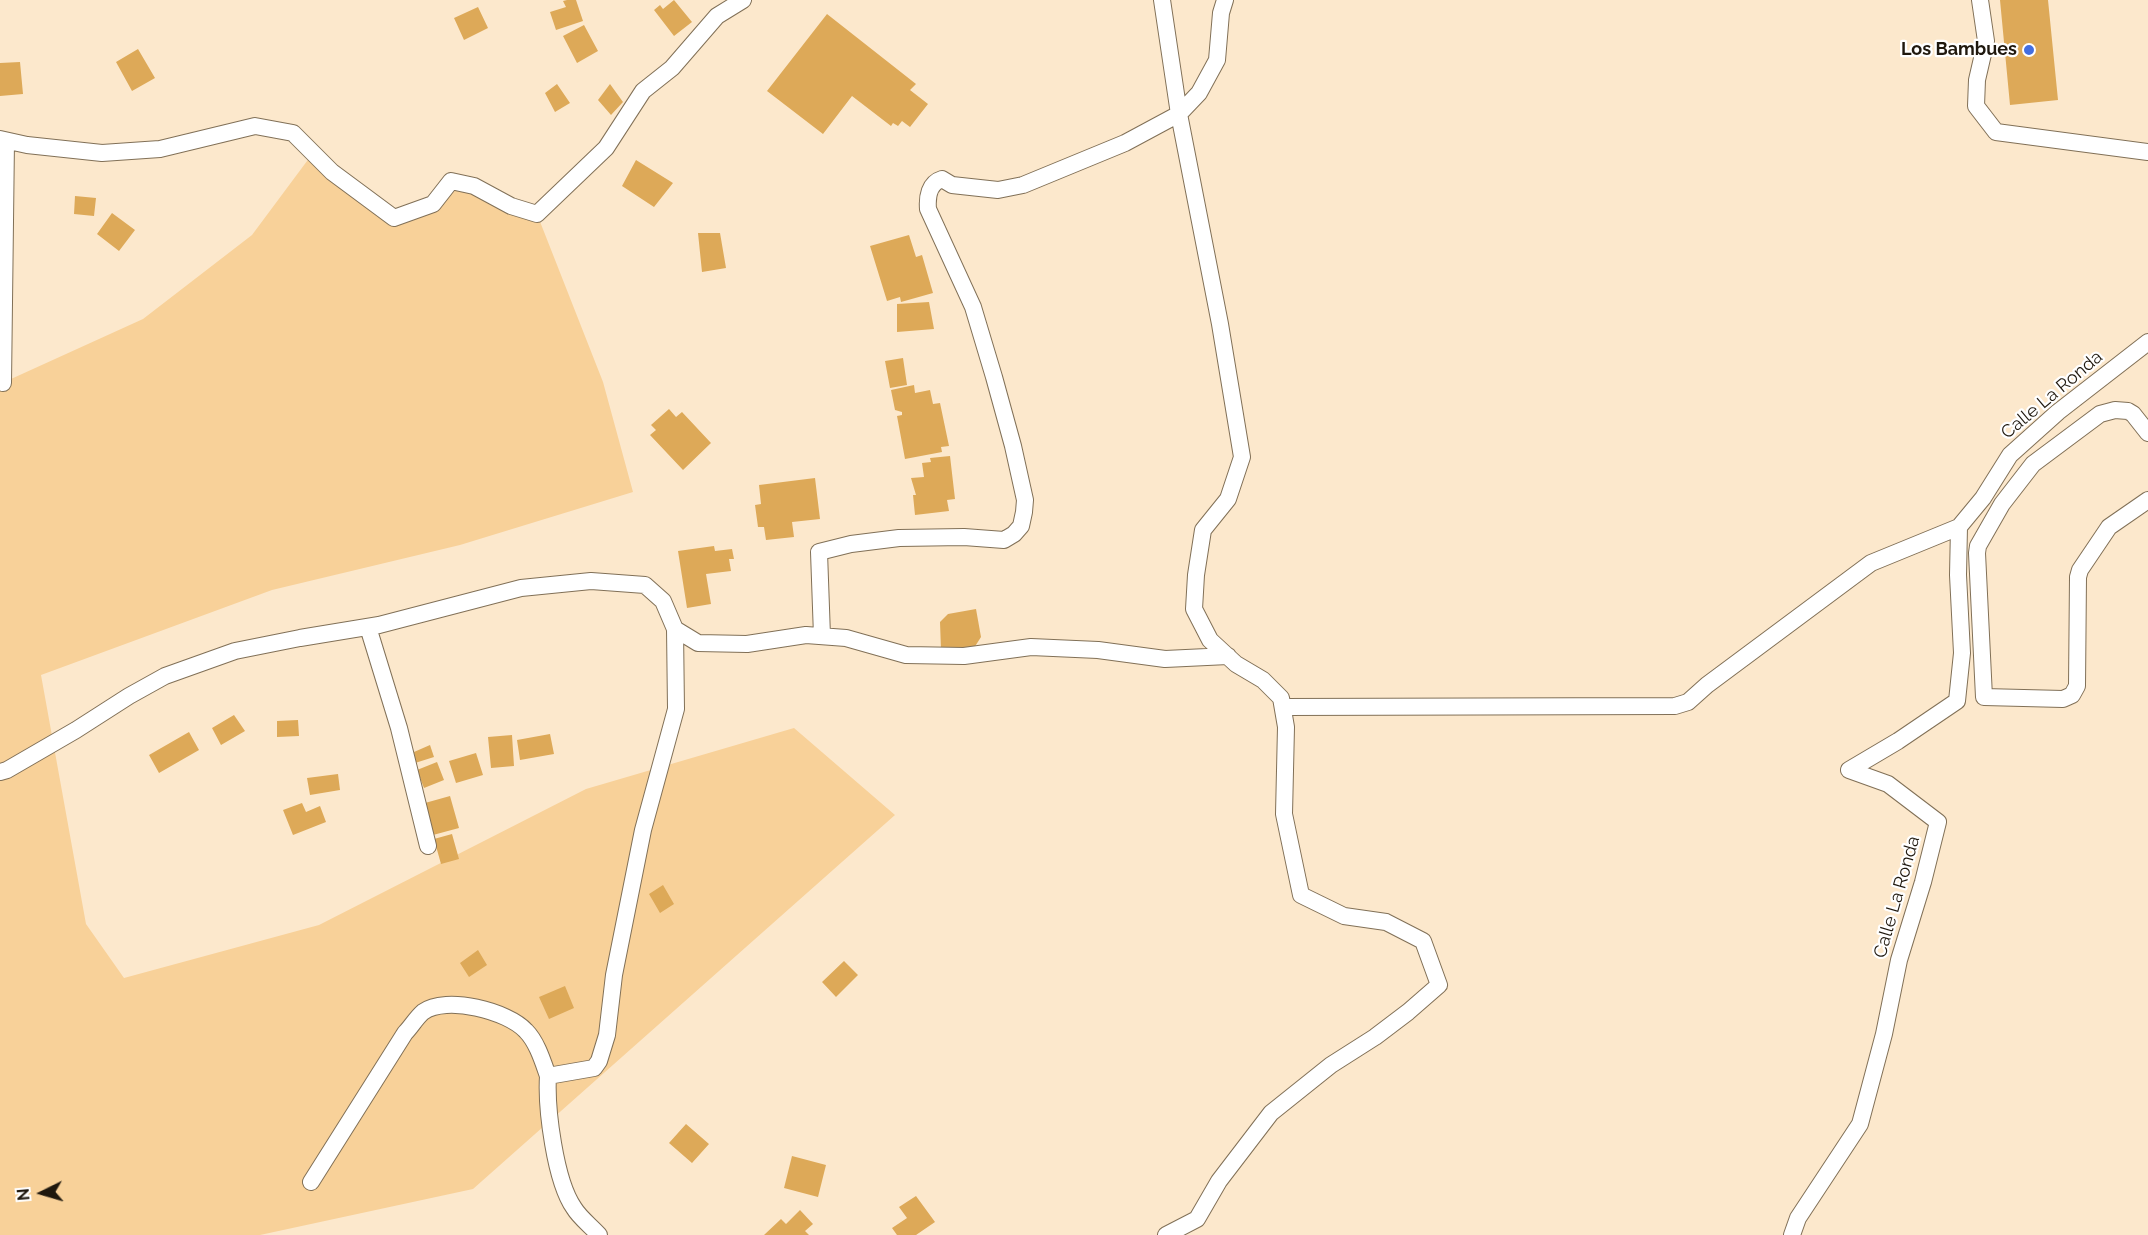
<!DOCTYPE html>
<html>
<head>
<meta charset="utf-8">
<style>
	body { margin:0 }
	#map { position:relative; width:2148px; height:1235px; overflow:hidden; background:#fce8cc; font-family:Raleway,sans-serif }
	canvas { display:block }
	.north { position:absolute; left:12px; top:1163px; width:60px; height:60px; -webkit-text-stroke:4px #fff; paint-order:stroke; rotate:265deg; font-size:16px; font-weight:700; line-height:24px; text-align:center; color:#1f180e }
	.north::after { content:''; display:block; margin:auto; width:21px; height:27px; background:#1f180e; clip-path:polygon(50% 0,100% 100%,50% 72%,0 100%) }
</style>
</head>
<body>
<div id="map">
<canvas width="2148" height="1235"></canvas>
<div class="north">N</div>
</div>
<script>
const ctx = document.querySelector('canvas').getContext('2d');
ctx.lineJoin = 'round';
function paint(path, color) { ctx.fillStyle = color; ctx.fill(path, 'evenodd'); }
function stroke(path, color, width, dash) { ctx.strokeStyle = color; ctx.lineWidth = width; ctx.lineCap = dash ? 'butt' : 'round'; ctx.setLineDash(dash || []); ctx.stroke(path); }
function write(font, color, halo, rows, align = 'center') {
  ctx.font = font + ' Raleway,sans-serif'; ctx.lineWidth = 4.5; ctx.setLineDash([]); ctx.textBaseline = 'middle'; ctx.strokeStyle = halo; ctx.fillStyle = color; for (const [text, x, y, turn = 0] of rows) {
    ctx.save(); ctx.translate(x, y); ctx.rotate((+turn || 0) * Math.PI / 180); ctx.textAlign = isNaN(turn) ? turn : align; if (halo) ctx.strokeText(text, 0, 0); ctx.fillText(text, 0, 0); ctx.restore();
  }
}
paint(new Path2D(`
	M313 153 394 218 433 204 451 181 537 214 603 382 633 492 460 545 272 590 41 675 86 924 124 978 319 925 586 789 794 728 895 815 473 1189 260 1235H0V384L143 319 252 235Z`), '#f8d199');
paint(new Path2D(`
	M567 0H576L583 21 556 30 550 12 566 7 563 1Z
	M674 0 692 22 674 36 654 10 660 5 663 9Z
	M2000 0H2048L2058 100 2010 105Z
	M478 7 488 28 464 40 454 18Z
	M827 14 916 84 910 90 928 104 910 127 902 121 898 126 893 123 891 126 852 96 823 134 767 91Z
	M584 25 598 51 577 63 563 36Z
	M138 49 155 78 132 91 116 62Z
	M20 62 23 94 0 96V63Z
	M557 84 570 103 555 112 545 93Z
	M610 84 623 102 611 115 598 100Z
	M636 160 673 183 654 207 622 186Z
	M75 196 96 198 94 216 74 214Z
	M112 213 135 230 119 251 97 234Z
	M698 233H720L726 268 702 272Z
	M909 235 916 257 922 255 933 293 901 302 900 297 887 301 870 246Z
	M929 302 934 329 897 332V304Z
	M903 358 907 385 890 388 885 361Z
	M914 385 915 393 930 390 933 404 940 403 949 446 941 447 942 452 905 459 897 416 902 415V412L895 410 891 390Z
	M669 409 676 417 682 412 711 443 683 470 650 435 656 430 651 425Z
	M950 456 955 499 947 500 949 511 915 515 913 495H916L911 478 924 477 922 463 931 462 930 458Z
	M815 478 820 519 792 522 794 537 766 540 764 527H758L755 505 761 504 759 485Z
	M714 546 715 551 732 549 734 559H729L731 571 706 574 711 604 687 608 678 551Z
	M976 609 981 637 974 648 941 650 940 622 948 614Z
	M234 715 245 731 221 745 212 728Z
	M298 720 299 736 277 737V721Z
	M189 732 199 750 159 773 149 755Z
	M550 734 554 754 520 760 517 740Z
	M512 735 514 766 491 768 488 737Z
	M430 745 434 757 415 763 414 752Z
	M476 753 483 775 456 783 449 761Z
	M437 762 444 780 424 788 417 770Z
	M338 774 340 790 310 795 307 778Z
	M450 796 459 828 433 835 425 803Z
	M302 803 306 812 320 806 326 822 293 835 283 810Z
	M452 834 459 859 441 864 434 839Z
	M663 885 674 904 660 913 649 894Z
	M478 950 487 965 469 977 460 963Z
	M844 961 858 975 836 997 822 982Z
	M565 986 574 1008 549 1019 539 997Z
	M686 1124 709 1144 692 1163 669 1143Z
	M792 1156 826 1165 818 1197 784 1188Z
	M916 1196 935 1222 916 1235H897L892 1228 907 1218 899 1207Z
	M800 1210 813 1224 805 1231 809 1235H764L781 1219 786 1224Z`), '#dda958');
const street = new Path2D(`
	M1162 0 1179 114 1220 324 1242 457 1228 499 1203 530 1196 575 1194 609 1210 640 1236 664 1263 680 1281 698 1286 727 1284 814 1301 895 1344 916 1386 922 1423 941 1439 985 1408 1012 1375 1037 1331 1065 1271 1113 1219 1181 1197 1219 1166 1235
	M1980 0 1986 41 1977 80 1976 106 1996 132 2148 152
	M0 139 27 145 102 153 160 149 255 126 293 133 332 172 394 218 433 204 451 181 474 186 511 206 537 214 606 148 643 91 672 68 717 16 743 0
	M3 383 6 141
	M2148 433 2133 414 2128 411 2115 410 2100 414 2033 464 2002 504 1978 546 1977 553 1984 697 2063 699 2072 695 2077 686 2078 577 2080 570 2109 527 2148 500
	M368 627 399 728 428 846
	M822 636 819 552 851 544 899 538 964 537 1004 540 1014 534 1021 526 1024 512 1025 500 1013 446 994 377 973 307 928 209C927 197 929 183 942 179L952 185 998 190 1023 185 1125 143 1179 114 1199 93 1217 60 1221 13 1225 0
	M1283 707 1675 706 1688 702 1707 685 1871 563 1959 527
	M1849 770 1898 741 1957 701 1962 653 1958 575 1959 527 1983 498 2010 455 2058 412 2148 342
	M0 772 7 770 76 730 129 696 165 676 235 651 300 638 379 625 521 588 591 581 645 585 663 601 675 629 698 643 747 644 806 635 846 638 906 655 964 656 1031 647 1098 650 1165 659 1228 656
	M311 1182 405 1033C411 1027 416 1018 423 1012 446 995 508 1011 526 1031 537 1042 543 1062 548 1076
	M599 1235C591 1226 580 1218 574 1208 555 1181 546 1108 548 1076L594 1068 599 1061 607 1035 614 975 643 830 676 709 675 629
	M1792 1235 1798 1218 1860 1124 1884 1034 1899 960 1923 882 1938 822 1888 784 1849 770`);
stroke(street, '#817057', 18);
stroke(street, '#fff', 16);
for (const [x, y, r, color] of [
	[2029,50,6,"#436ee0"]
]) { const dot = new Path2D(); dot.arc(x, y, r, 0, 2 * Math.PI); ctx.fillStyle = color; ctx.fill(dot); stroke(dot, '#fff', 2); }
write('bold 18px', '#1f180e', '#fff', [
	["Los Bambues",2017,50]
], 'right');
write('18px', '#1f180e', '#fff', [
	["Calle La Ronda",2052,395,-40],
	["Calle La Ronda",1897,897,-74]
]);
</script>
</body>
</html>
